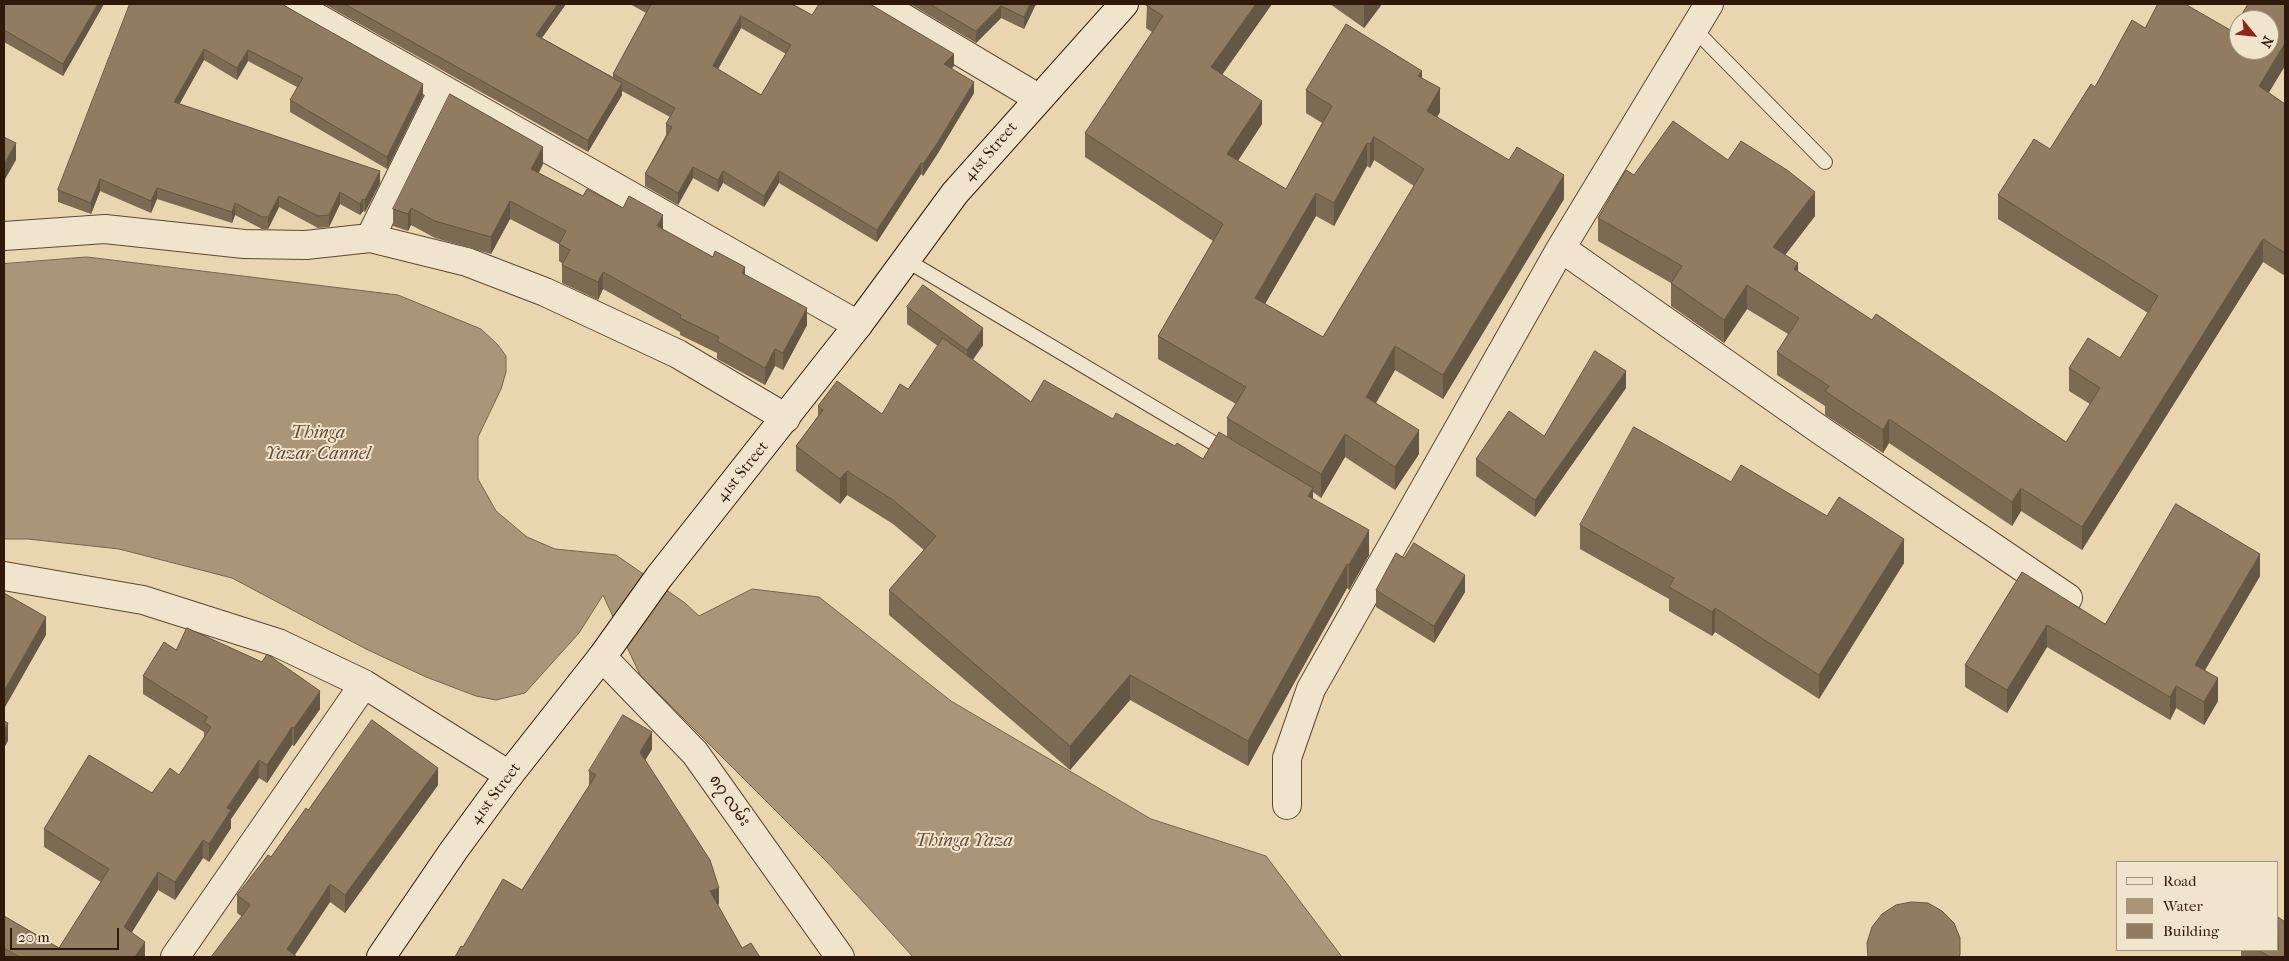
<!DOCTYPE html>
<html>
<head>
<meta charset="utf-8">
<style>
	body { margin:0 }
	#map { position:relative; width:2289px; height:961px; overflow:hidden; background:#ead5b1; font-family:"IM FELL French Canon",serif }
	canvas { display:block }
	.frame { position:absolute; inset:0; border:5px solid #30190a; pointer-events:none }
	.legend { position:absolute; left:2116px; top:861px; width:162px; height:90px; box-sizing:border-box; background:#f1e4cc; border:1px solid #a4937e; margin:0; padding:6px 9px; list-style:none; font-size:15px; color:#30190a }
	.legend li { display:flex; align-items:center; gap:10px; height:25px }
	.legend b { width:25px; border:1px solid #a4937e }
	.north { position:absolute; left:2229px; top:10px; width:50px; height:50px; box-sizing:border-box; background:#f1e4cc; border:1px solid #a4937e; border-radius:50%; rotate:118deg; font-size:14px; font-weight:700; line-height:20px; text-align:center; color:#30190a }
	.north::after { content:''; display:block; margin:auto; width:18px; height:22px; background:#8f2418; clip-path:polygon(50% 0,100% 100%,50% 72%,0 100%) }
	.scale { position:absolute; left:10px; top:928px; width:109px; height:22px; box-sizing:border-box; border:2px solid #30190a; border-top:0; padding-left:6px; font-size:15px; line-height:18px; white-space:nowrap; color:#30190a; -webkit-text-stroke:4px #f1e4cc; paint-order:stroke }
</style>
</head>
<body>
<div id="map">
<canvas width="2289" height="961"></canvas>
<div class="frame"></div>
<ul class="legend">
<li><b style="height:6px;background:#f1e4cc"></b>Road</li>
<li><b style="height:14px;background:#ab9578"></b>Water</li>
<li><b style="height:14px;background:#917b61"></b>Building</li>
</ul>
<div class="north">N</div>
<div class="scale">20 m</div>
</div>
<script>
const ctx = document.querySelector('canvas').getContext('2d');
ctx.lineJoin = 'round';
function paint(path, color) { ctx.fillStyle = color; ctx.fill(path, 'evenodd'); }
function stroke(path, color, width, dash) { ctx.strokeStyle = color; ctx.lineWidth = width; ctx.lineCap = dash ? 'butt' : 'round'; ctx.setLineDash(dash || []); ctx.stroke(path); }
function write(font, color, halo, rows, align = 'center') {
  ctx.font = font + ' "IM FELL French Canon","Noto Sans Myanmar",serif'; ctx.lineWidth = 4; ctx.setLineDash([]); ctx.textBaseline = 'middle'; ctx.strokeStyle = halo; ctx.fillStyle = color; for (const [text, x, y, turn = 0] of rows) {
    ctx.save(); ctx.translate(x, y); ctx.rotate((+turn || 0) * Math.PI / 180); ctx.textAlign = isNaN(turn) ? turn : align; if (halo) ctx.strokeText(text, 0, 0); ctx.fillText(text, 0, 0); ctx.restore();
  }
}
const water = new Path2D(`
	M87 257 398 295 481 329 498 345 506 356V372L501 389 478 437V479L496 511 527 537 555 549 616 555 685 603 699 616 752 589 819 597 951 701 1151 819 1266 856 1342 957H913L827 862 640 675 603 595 579 633 525 693 496 700 476 696 426 677 366 649 232 578 119 549 28 539H4V264Z`);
paint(water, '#ab9578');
stroke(water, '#7a634c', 1);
const lane = new Path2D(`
	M1695 30 1825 162
	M906 260 1227 451`);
const street = new Path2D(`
	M293 4 858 325
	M880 4 1038 98
	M443 90 370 238 467 262 545 292 678 354 786 418
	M4 236 105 229 244 244 306 245 370 238
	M1561 248 1823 432 2068 598
	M4 576 143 600 278 643 364 684 509 775
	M602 657 695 753 840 957
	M1287 805V758L1311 689 1561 248 1709 4
	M175 957 364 684`);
const secondary = new Path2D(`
	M381 957 454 850 509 775 602 657 659 577 858 325 955 193 1124 4`);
stroke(lane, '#5e4834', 16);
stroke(street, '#5e4834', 30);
stroke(secondary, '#30190a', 30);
stroke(lane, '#f1e4cc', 14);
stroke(street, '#f1e4cc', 28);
stroke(secondary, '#f1e4cc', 28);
paint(new Path2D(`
	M4 4H104L63 76 4 42Z
	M127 4H283L423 96 387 169 290 112V100L297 87 248 61 237 80 204 60 179 104 380 183 365 212 363 211 360 215 340 204 329 227 318 228 279 207 268 229H262L235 215 232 223 157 199 151 213 100 191 91 214 58 202V190L130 5Z
	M324 4H566L542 38 613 77V74L646 13 630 4H792L812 15 954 66 952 68 974 93 938 153 923 176 921 174 877 242 779 183 764 207 723 183 718 192 693 178 678 205 645 186V174L666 135V124L670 117 622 91V95L588 152ZM741 28 786 54 761 95 718 69Z
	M910 4H1036L1024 29 1001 18 976 43Z
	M1147 4H1272L1222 75 1262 124 1238 161 1286 189 1322 123 1306 113V90L1422 78 1440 112 1437 117 1564 199 1443 399 1395 370 1376 403 1419 454 1395 490 1345 457 1321 498 1313 492V499L1369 555 1349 590 1347 588 1248 766 1130 700 1070 770 889 615V590L924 550 893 524 847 495 840 504 796 471V446L818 416V406L882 414 908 389 938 346 907 324V307L983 345 973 360 1031 402 1113 419 1203 459 1227 437V418L1236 404 1158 359V336L1213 241 1085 157V133L1152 32 1146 28ZM1374 160 1414 186 1323 337 1265 304 1316 216 1334 226 1367 166 1370 168Z
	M1330 4H1382L1364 28Z
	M2095 87 2269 93 2285 104V276L2263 262 2082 550 2021 511 2012 526 1889 443 1883 453 1825 415V406L1777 375V352L1788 334 1747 309 1724 343 1671 306V283L1598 241V218L1634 175 1728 160 1815 216 1785 255 1798 272 1872 320 2066 442 2090 404 2069 391V368L2120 358 2148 313 1998 219V195L2050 149Z
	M543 164 539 173 583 196 663 229 745 275 807 325 783 370 775 366 765 385 717 359V353L680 335V332L603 289 598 300 562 283V265L563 264 559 261V244L510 219 491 254 435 238 411 225 408 231 393 226V209Z
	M1626 388 1535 517 1476 476V459L1544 436Z
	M1731 482 1904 563 1819 699 1715 632 1712 636 1669 611V599L1580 549V525Z
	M1404 558 1465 592 1434 643 1376 607V590Z
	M2022 572 2105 624 2260 576 2205 670 2218 701 2204 725 2176 708 2170 720 2047 647 2007 713 1965 687V665Z
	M176 650 320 709 294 746 292 745 267 783 259 778 231 819V828L209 862 203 858 175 900 158 890 132 932 145 957H4V916L59 948 101 882 44 847V829L152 793 179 775 204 738V732L143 694V676Z
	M652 749 645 760 719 904 717 905 742 948 463 947 522 890 589 786V771Z
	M438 785 345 913 330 902 295 955 237 913V895L271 857 308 810Z
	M2241 950H2278L2285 957H2243L2241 956Z`), '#7d6a53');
paint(new Path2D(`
	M98 4H104L63 76V64Z
	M558 4H566L536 46V35Z
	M1030 4H1036L1024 29V17Z
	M1256 4H1272L1211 90V67Z
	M1365 4H1382L1364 28V5Z
	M1001 6V18L976 43V31Z
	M741 16V28L713 78V66Z
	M2285 43V66L2259 109V86Z
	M204 49V60L174 114V102Z
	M248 50V61L237 80V68Z
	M954 54V66L944 75V64Z
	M1422 71V94L1418 76Z
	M974 82V93L938 153 923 176V164Z
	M622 83V95L588 152V140Z
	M423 84V96L387 169V157Z
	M1440 88V112L1427 134V111Z
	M1262 101V124L1227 177V154Z
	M1374 137V160L1370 168V144Z
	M16 143V160L4 181V164Z
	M1367 143V166L1334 226V203Z
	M543 147V164L531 186V169Z
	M921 163V174L877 242V230Z
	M693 167V178L678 205V193Z
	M380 171V183L365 212V200Z
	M723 171V183L718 192V180Z
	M779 171V183L764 207V196Z
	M1564 175V199L1443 399V375Z
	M100 179V191L91 214V203Z
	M157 188V199L151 213V201Z
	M340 192V204L329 227V215Z
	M1815 192V216L1773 271V247Z
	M1316 193V216L1255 321V298Z
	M279 196V207L268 229V217Z
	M363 199V211L360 215V204Z
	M510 201V219L491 254V237Z
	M235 203V215L232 223V212Z
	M411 208V225L408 231V214Z
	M663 215V232L657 226Z
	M2263 239V262L2082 550V527Z
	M1798 263V286L1794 269Z
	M745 267V284L742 273Z
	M603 272V289L598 300V282Z
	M1747 285V309L1724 343V320Z
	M807 308V325L783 370V353Z
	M983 328V345L967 367V350Z
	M1395 346V370L1366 420V397Z
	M775 349V366L765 385V368Z
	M1626 371V388L1535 517V500Z
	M1889 419V443L1883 453V430Z
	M1419 430V454L1395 490V467Z
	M1345 434V457L1321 498V474Z
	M847 471V495L840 504V479Z
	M1313 488V513L1308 496Z
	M2021 488V511L2012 526V502Z
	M1369 530V555L1349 590V565Z
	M1904 539V563L1819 699V675Z
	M2260 554V576L2195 687V665Z
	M1347 564V588L1248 766V741Z
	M1465 575V592L1434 643V626Z
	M1715 608V632L1712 636V612Z
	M46 617V635L4 709V691Z
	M2047 625V647L2007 713V690Z
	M1130 675V700L1070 770V746Z
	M2218 678V701L2204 725V702Z
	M2176 686V708L2170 720V697Z
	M320 691V709L294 746V728Z
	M8 723V741L4 748V731Z
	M292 727V745L267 783V765Z
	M652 732V749L640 769V752Z
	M259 760V778L231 819V828L209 862V844L227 808Z
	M438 768V785L345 913V895Z
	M203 840V858L175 900V882Z
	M158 872V890L124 945V927Z
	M330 884V902L293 957 287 949Z
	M719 888V904L710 908V891Z
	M145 942V957H135Z`), '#665644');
const building = new Path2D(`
	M4 4H98L63 64 4 30Z
	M130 4H283L285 6 423 84 387 157 290 100 303 78 248 50 237 68 204 49 174 102 380 171 365 200 363 199 360 204 340 192 329 215 318 216 279 196 268 217H262L235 203 232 212 157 188 151 201 100 179 91 203 58 190Z
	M345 4H558L536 35 622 83 588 140Z
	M650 4H792L812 15 819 4H870L954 54 944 64 974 82 938 142 923 164 921 163 877 230 779 171 764 196 723 171 718 180 693 167 678 193 645 174 672 127 666 124 675 108 613 74 651 4ZM741 16 791 45 761 95 713 66Z
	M930 4H1030L1024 17 1001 6 976 31Z
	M1147 4H1256L1211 67 1262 101 1227 154 1286 189 1332 106 1306 90 1346 24 1422 71 1418 76 1440 88 1427 111 1509 160 1517 147 1564 175 1443 375 1395 346 1366 397 1419 430 1395 467 1345 434 1321 474 1227 418 1246 387 1158 336 1223 224 1085 133 1163 16 1146 5ZM1374 137 1424 169 1323 337 1255 298 1316 193 1334 203 1367 143 1370 144Z
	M2158 4H2185L2232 31 2248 4H2285V43L2259 86 2285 104V253L2263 239 2082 527 2021 488 2012 502 1889 419 1883 430 1825 391 1829 386 1777 352 1799 318 1747 285 1724 320 1671 283 1682 266 1598 218 1626 170 1634 175 1673 121 1728 160 1741 141 1787 170 1815 192 1773 247 1798 263 1794 269 1872 320 1876 314 2066 442 2100 388 2069 368 2088 338 2120 358 2158 296 1998 195 2034 139 2050 149 2091 84 2095 87 2132 20 2145 28ZM2239 20H2269V50H2239Z
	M450 94 543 147 531 169 583 196 587 189 623 208 629 196 663 215 657 226 713 257 715 251 745 267 742 273 807 308 783 353 775 349 765 368 717 341 719 337 680 318 681 315 603 272 598 282 562 265 570 250 559 244 566 231 510 201 491 237 435 221 411 208 408 214 393 209Z
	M4 137 16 143 4 164Z
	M923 285 983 328 967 350 907 307Z
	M943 338 1031 402 1044 380 1113 419 1116 413 1175 446 1177 443 1203 459 1219 432 1313 488 1308 496 1369 530 1349 565 1347 564 1248 741 1130 675 1070 746 889 590 936 536 893 500 847 471 840 479 796 446 823 410 818 406 837 381 882 414 900 384 908 389Z
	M1595 351 1626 371 1535 500 1476 459 1509 411 1544 436Z
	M1634 427 1731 482 1741 465 1827 516 1839 497 1904 539 1819 675 1715 608 1712 612 1669 587 1674 578 1580 525Z
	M2176 504 2260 554 2195 665 2218 678 2204 702 2176 686 2170 697 2047 625 2007 690 1965 665 2022 572 2105 624Z
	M1414 543 1465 575 1434 626 1376 590 1396 553 1404 558Z
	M4 593 46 617 4 691Z
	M187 628 262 662 267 654 320 691 294 728 292 727 267 765 259 760 227 808 231 810 209 844 203 840 175 882 158 872 124 927 145 942 135 957H20L4 948V916L59 948 109 869 44 829 89 755 152 793 170 768 179 775 211 727 204 722 208 717 143 676 164 642 176 650Z
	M623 715 652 732 640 752 710 860 719 888 710 891 742 948 751 943 760 957H455L461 946 463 947 503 879 522 890 596 775 589 771Z
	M372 720 438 768 345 895 330 884 287 949 297 957H211L250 905 237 895 268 855 271 857 306 808 308 810Z
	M4 721 8 723 4 731Z
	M1912 902 1928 903 1942 911 1954 923 1960 938V954L1959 957H1868L1867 943 1872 927 1882 914 1896 905Z
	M2278 917 2285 922V957H2270L2258 950H2278Z`);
paint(building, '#917b61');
stroke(building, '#665644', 1);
write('16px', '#30190a', '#f1e4cc', [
	["41st Street",991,152,-49],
	["41st Street",743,472,-51],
	["41st Street",496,794,-53],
	["၈၇ လမ်း",729,801,55]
]);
write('italic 18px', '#614b36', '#f1e4cc', [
	["Thinga",318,434],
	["Yazar Cannel",318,455],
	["Thinga Yaza",964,842]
]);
</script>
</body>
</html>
